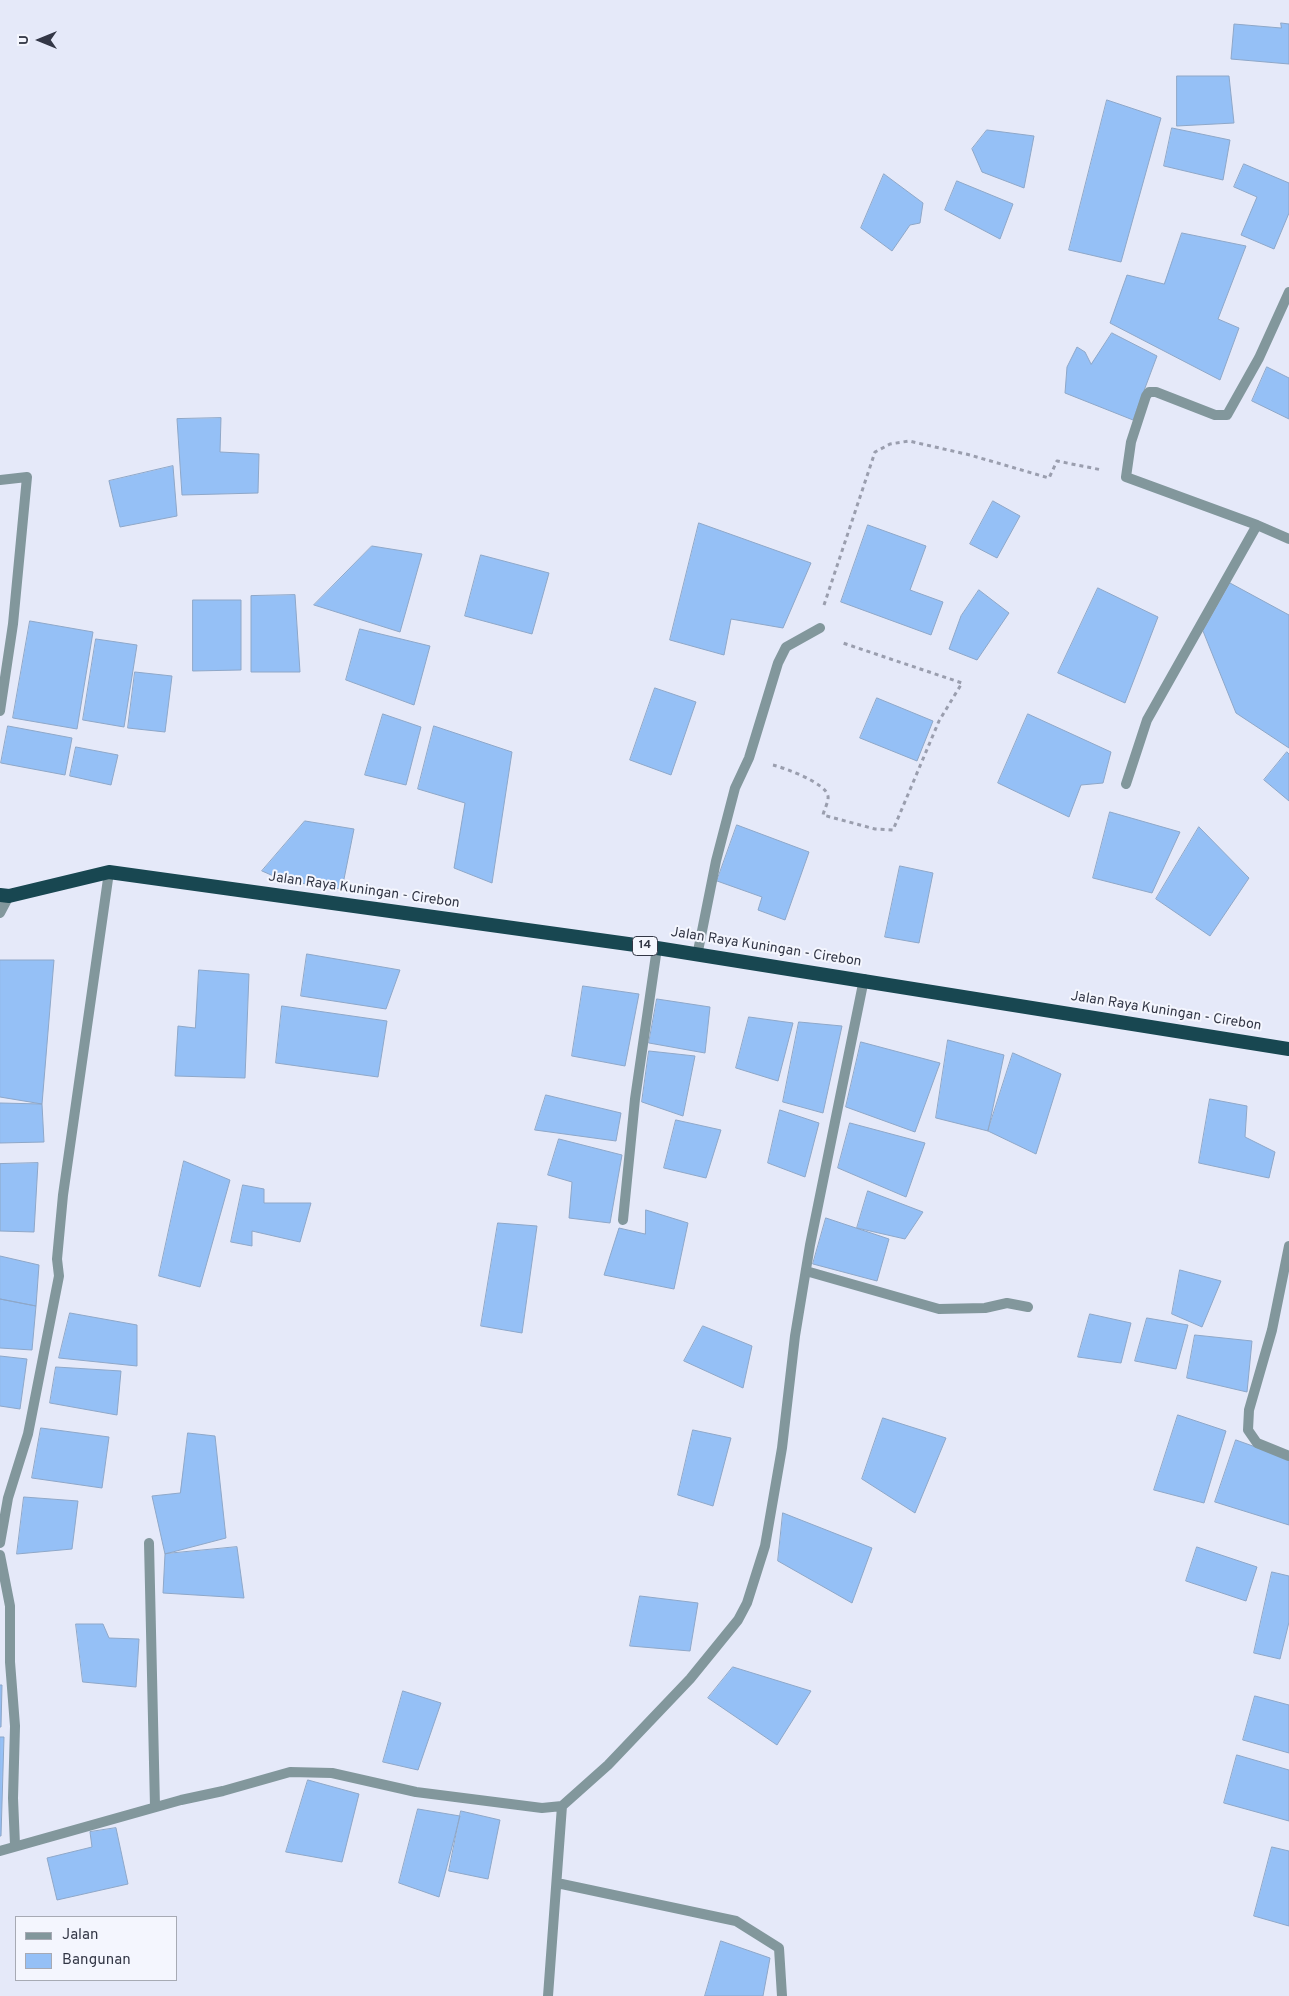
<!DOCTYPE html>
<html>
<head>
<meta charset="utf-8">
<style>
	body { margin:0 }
	#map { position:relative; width:1289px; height:1996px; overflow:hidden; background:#e5e9f9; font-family:Overpass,sans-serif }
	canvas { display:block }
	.legend { position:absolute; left:15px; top:1916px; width:162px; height:65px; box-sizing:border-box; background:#f4f6fe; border:1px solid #a7aab4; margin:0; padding:6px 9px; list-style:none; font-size:15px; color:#333746 }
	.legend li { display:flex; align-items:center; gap:10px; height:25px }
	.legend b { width:25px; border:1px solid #a7aab4 }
	.north { position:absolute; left:15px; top:15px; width:50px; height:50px; -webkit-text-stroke:4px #f4f6fe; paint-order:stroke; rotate:270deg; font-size:14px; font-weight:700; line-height:20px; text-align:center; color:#333746 }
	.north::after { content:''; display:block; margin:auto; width:18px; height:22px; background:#333746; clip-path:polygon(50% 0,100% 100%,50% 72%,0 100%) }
</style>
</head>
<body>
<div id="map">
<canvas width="1289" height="1996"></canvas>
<ul class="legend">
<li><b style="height:6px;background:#82979c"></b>Jalan</li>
<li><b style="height:14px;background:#95c0f6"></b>Bangunan</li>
</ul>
<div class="north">U</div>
</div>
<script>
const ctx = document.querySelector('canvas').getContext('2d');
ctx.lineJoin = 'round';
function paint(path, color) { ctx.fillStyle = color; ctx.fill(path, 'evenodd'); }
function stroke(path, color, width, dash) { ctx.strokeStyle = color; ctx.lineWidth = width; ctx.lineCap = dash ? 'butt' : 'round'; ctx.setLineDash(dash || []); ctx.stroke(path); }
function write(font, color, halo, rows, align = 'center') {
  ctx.font = font + ' Overpass,sans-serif'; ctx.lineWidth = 4; ctx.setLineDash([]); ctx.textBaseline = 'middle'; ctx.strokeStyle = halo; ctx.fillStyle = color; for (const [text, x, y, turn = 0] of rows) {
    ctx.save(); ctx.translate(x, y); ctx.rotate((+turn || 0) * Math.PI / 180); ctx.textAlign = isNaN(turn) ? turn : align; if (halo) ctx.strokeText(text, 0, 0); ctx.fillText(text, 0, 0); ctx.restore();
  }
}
const building = new Path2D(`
	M1281 23 1289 24V64L1231 59 1234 24 1281 28Z
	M1177 76H1229L1234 123 1177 126Z
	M1107 100 1161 118 1121 262 1069 250Z
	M1172 128 1230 140 1223 180 1164 166Z
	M987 130 1034 136 1024 188 982 172 972 149Z
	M1244 164 1289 183V213L1274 249 1241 235 1257 197 1234 187Z
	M884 174 923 203 920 223 910 225 892 251 861 228Z
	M957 181 1013 204 1000 239 945 210Z
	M1182 233 1246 246 1218 319 1239 328 1220 380 1110 323 1127 275 1164 284Z
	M1112 333 1157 356 1133 420 1065 393 1067 367 1077 347 1085 352 1091 364Z
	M1267 367 1289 378V419L1252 401Z
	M221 418 220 452 259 454 258 493 182 495 177 419Z
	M173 466 177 516 120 527 109 481Z
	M993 501 1020 516 997 558 970 544Z
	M699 523 811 563 783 628 731 619 724 655 670 640Z
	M868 525 926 546 910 590 943 602 931 635 841 602Z
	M372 546 422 554 400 632 314 605Z
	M481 555 549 573 532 634 465 616Z
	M1230 583 1289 615V748L1236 713 1203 631Z
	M1098 588 1158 617 1125 703 1058 673Z
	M979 590 1009 613 977 660 949 649 961 616Z
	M295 595 300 672H251V596Z
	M193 600H241V670L193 671Z
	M30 621 93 632 77 729 13 718Z
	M360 629 430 646 414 705 346 680Z
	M96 639 137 645 124 727 83 720Z
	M135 672 172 676 165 732 128 728Z
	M655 688 696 702 671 775 630 760Z
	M877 698 933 721 917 761 860 738Z
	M383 714 421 727 406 785 365 775Z
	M1028 714 1111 752 1103 783 1081 785 1069 817 998 783Z
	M8 726 72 738 65 775 1 763Z
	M434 726 512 752 492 883 454 868 465 803 418 789Z
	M76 747 118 755 111 785 70 776Z
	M1287 752 1289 754V801L1264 780Z
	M1110 812 1180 832 1152 893 1093 878Z
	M305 821 354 829 342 889 285 881 262 871Z
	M737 825 809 852 785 920 758 910 762 897 717 881Z
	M1199 827 1249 878 1210 936 1156 899Z
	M900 866 933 873 919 943 885 937Z
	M307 954 400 970 386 1009 301 996Z
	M0 960H54L42 1104 0 1097Z
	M199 970 249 974 245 1078 175 1076 178 1026 195 1028Z
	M583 986 639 994 625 1066 572 1056Z
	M657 999 710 1007 705 1053 649 1043Z
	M282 1006 387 1021 378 1077 276 1063Z
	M749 1017 793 1023 778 1081 736 1068Z
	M799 1022 842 1026 823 1113 783 1102Z
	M948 1040 1004 1055 988 1131 936 1118Z
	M861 1042 940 1063 915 1132 846 1107Z
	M649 1051 695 1056 683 1116 642 1102Z
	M1013 1053 1061 1074 1036 1154 988 1131Z
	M546 1095 621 1113 616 1141 535 1130Z
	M1210 1099 1247 1106 1245 1137 1275 1152 1269 1178 1199 1163Z
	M0 1103 42 1104 44 1142 0 1143Z
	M780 1110 819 1123 805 1177 768 1163Z
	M676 1120 721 1130 706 1178 664 1168Z
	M850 1123 925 1143 906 1197 838 1168Z
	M559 1139 622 1155 610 1223 569 1218 572 1182 548 1175Z
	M184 1161 230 1180 200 1287 159 1276Z
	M38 1163 34 1232 0 1231V1164Z
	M243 1185 264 1189V1203H311L300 1242 252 1231V1246L231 1242Z
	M868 1191 923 1212 905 1239 857 1228Z
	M646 1210 688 1223 674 1289 604 1275 619 1228 645 1234Z
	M826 1218 889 1239 877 1281 813 1264Z
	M498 1223 537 1226 522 1333 481 1326Z
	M0 1256 39 1265 36 1306 0 1299Z
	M1180 1270 1221 1281 1202 1327 1172 1314Z
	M0 1299 36 1306 32 1350 0 1348Z
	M70 1313 137 1325V1366L59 1358Z
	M1090 1314 1131 1323 1121 1363 1078 1357Z
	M1147 1318 1188 1325 1176 1369 1135 1361Z
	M703 1326 752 1346 743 1388 684 1361Z
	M1195 1335 1252 1341 1247 1392 1187 1378Z
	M0 1356 27 1359 20 1409 0 1406Z
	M56 1367 121 1371 117 1415 50 1403Z
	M1178 1415 1226 1431 1204 1503 1154 1490Z
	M883 1418 946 1438 915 1513 862 1479Z
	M41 1428 109 1437 102 1488 32 1478Z
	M693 1430 731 1438 713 1506 678 1495Z
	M188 1433 215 1436 226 1538 165 1554 152 1496 180 1493Z
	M1236 1440 1289 1459V1525L1215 1502Z
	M24 1497 78 1501 72 1549 17 1554Z
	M783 1513 872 1548 852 1603 778 1561Z
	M237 1547 244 1598 163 1593 165 1554Z
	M1197 1547 1257 1567 1246 1601 1186 1581Z
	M1272 1572 1289 1576V1622L1280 1659 1254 1653Z
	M640 1596 698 1603 690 1651 630 1646Z
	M76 1624H103L109 1638 139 1639 136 1687 83 1682Z
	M733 1667 811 1691 777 1745 708 1698Z
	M0 1685H2L1 1727H0Z
	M403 1691 441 1703 418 1770 383 1762Z
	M1255 1696 1289 1705V1753L1243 1740Z
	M0 1737H4L1 1836H0Z
	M1237 1755 1289 1770V1821L1224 1803Z
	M308 1780 359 1794 342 1862 286 1852Z
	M418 1809 460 1816 439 1897 399 1883Z
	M461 1811 500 1820 488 1879 449 1871Z
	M116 1828 128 1884 57 1900 47 1858 92 1847 90 1832Z
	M1272 1847 1289 1851V1926L1254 1916Z
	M721 1941 770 1958 763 1996H705Z`);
paint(building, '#95c0f6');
stroke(building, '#8ea7c8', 1);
stroke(new Path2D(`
	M824 605 875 452 890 444 909 441 970 455 1049 478 1057 461 1102 470
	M773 765C785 768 826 783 828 796 829 801 824 810 823 815L875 829 893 830 939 721 962 683 840 642`), '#9a9eae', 3, [4, 4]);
stroke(new Path2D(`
	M0 913 9 896`), '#82979c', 10);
stroke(new Path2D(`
	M1289 292 1259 358 1227 415H1215L1156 392H1149L1146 396 1131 442 1126 477 1257 525 1289 539
	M0 480 27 477 13 624 0 711
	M1126 784 1147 720 1257 525
	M697 956 716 861 735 788 749 758 778 663 786 647 820 628
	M623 1220 635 1099 657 948
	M1289 1246 1272 1330 1249 1410 1248 1430 1257 1443 1289 1456
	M806 1271 939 1309 985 1308 1007 1303 1028 1307
	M0 1543 8 1498 28 1434 59 1276 57 1259 63 1195 109 872
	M149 1543 155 1807
	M0 1555 10 1606V1662L15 1726 13 1798 15 1845
	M0 1851 181 1800 223 1791 290 1772 332 1773 416 1792 542 1808 562 1806 608 1765 690 1679 738 1620 747 1603 765 1546 782 1448 795 1336 810 1245 864 979
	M557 1883 736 1921 779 1948 782 1996
	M548 1996 562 1806`), '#82979c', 10);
stroke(new Path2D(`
	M0 895 9 896 109 872 657 948 1289 1049`), '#184751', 14);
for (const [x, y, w] of [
	[645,946,25]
]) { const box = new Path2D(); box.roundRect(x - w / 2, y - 9.5, w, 19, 4); ctx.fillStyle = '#f4f6fe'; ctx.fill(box); stroke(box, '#333746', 1); }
write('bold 12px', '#333746', null, [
	["14",645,946]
]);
write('14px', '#333746', '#f4f6fe', [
	["Jalan Raya Kuningan - Cirebon",364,891,8],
	["Jalan Raya Kuningan - Cirebon",766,948,9],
	["Jalan Raya Kuningan - Cirebon",1166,1012,9]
]);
</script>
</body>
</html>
